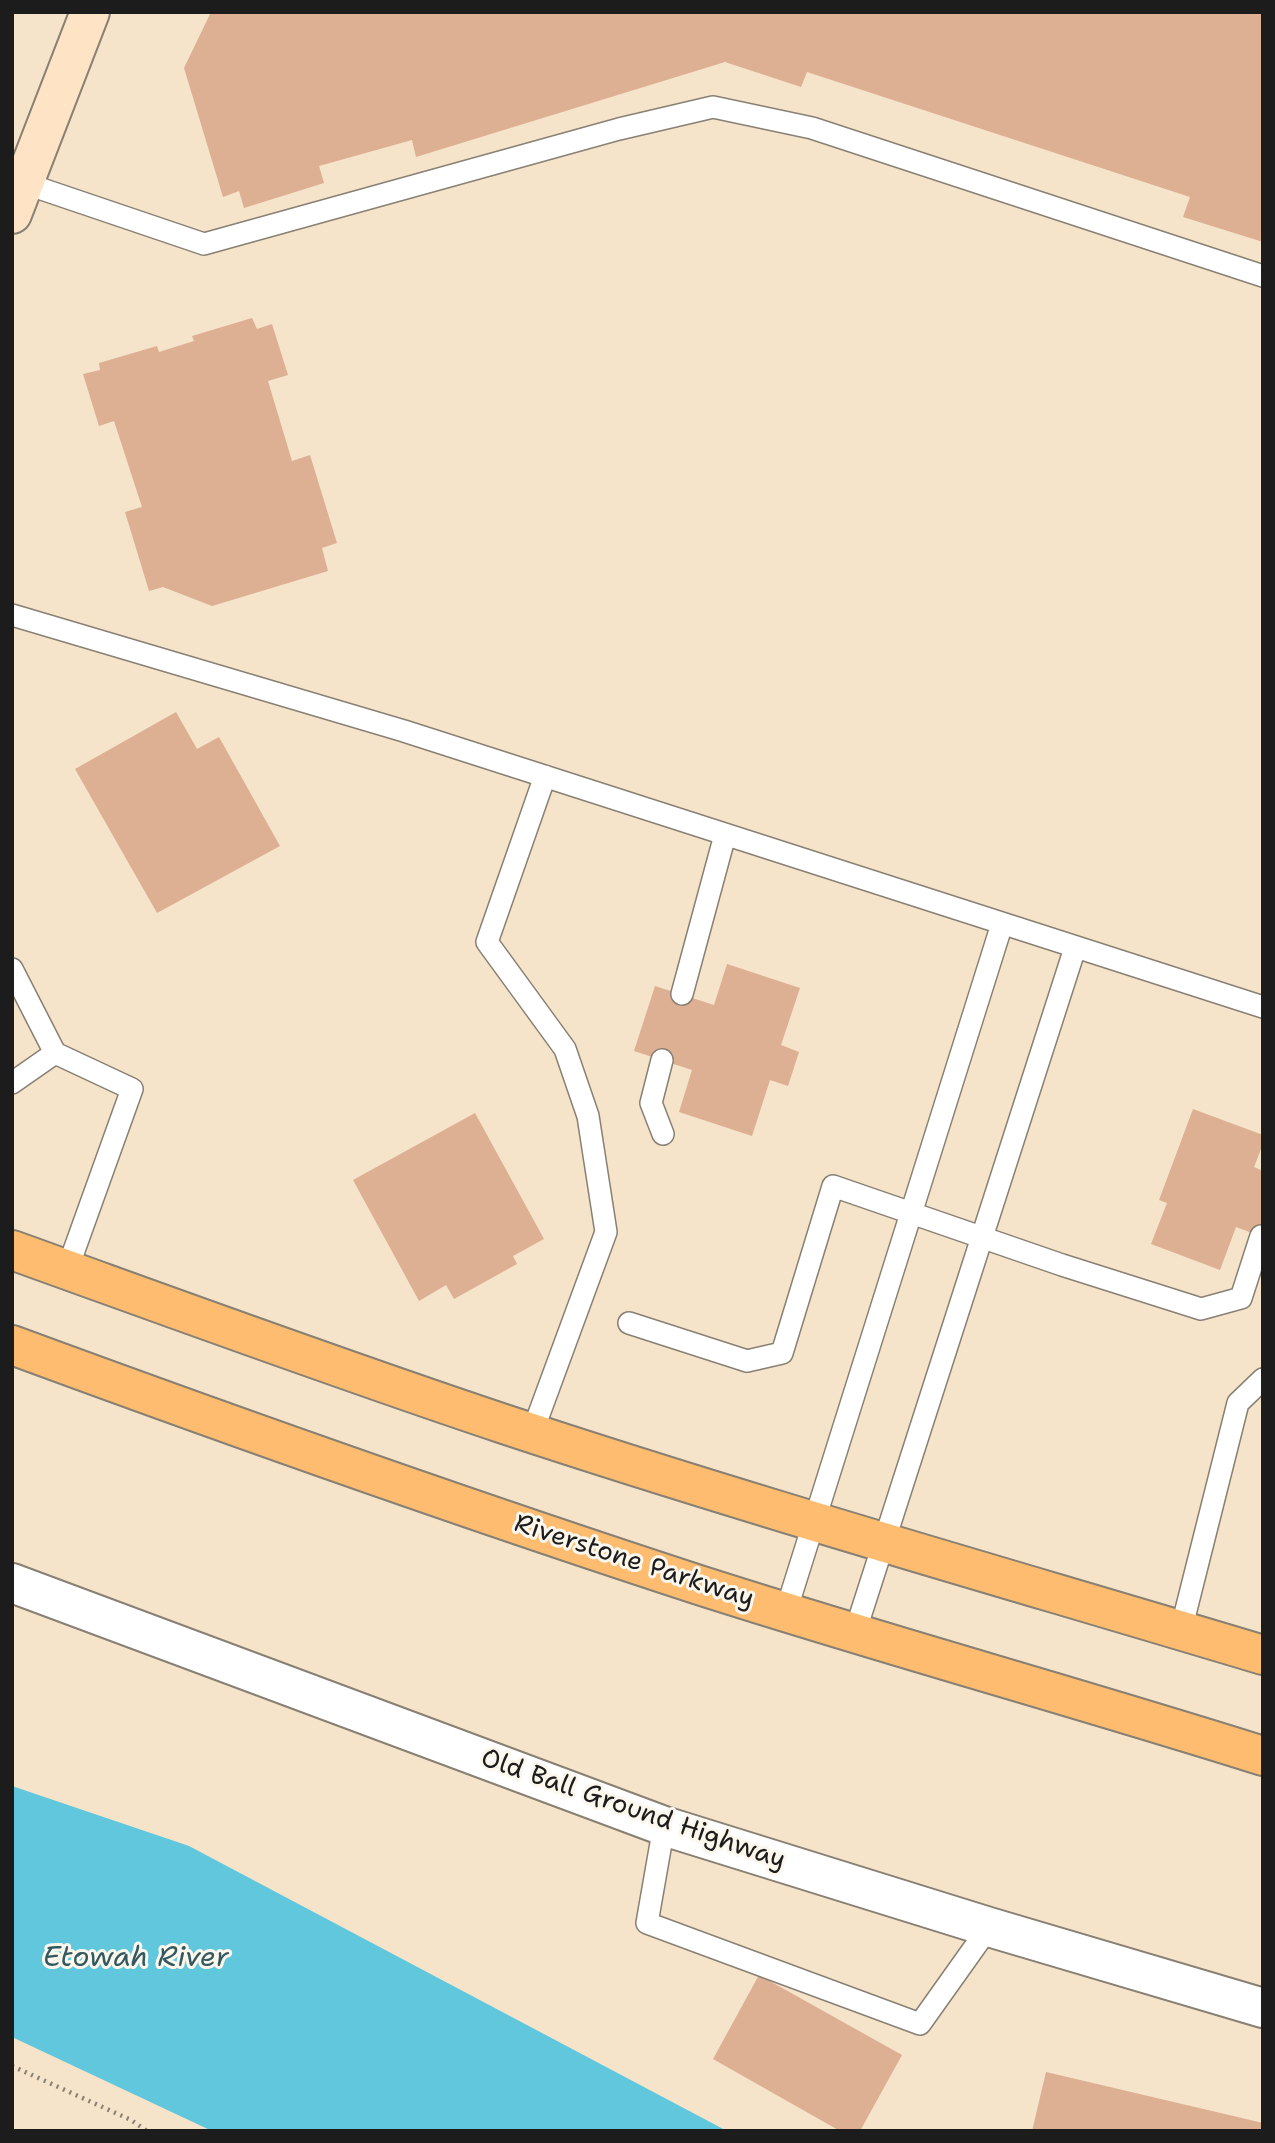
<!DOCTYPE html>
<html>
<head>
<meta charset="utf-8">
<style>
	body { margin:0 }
	#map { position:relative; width:1275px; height:2143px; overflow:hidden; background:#f5e3ca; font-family:"Shantell Sans",sans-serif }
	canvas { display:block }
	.frame { position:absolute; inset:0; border:14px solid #1c1c1c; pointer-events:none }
</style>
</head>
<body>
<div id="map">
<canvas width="1275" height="2143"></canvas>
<div class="frame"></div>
</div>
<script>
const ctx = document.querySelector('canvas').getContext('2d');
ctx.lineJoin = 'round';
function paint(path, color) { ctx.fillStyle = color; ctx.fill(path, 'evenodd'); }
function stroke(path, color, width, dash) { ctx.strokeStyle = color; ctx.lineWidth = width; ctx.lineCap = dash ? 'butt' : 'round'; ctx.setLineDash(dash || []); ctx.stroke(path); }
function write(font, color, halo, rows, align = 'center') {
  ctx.font = font + ' "Shantell Sans",sans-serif'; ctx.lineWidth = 6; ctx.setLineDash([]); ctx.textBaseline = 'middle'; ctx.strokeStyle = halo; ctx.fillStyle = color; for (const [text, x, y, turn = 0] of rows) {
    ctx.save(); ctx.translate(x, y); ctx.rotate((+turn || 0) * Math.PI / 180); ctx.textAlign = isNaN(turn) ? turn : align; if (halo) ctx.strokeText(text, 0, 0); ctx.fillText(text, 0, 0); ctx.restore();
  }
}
paint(new Path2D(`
	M12 1786 189 1846 727 2131H212L12 2037Z`), '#60c7dc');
paint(new Path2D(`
	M211 12H1263V242L1183 217 1190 197 807 72 801 87 725 62 416 157 412 140 319 166 324 183 244 208 239 191 223 197 184 68Z
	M252 318 257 329 272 324 288 375 268 381 292 461 310 455 337 543 322 548 328 571 212 606 163 587 149 591 125 512 142 507 114 421 99 426 83 374 100 370 99 363 157 346 159 352 194 341 192 336Z
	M176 712 197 749 219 737 280 846 157 913 75 769Z
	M727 964 800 988 781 1045 799 1052 788 1086 770 1080 752 1136 679 1112 692 1070 634 1051 655 986 714 1005Z
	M1193 1109 1263 1135V1144L1254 1167 1263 1171V1237L1236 1227 1220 1270 1151 1244 1167 1203 1159 1200Z
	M475 1113 544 1239 513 1256 517 1264 454 1299 446 1285 419 1301 353 1180Z
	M759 1975 902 2055 860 2131H840L713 2059Z
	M1046 2072 1263 2123V2131H1032Z`), '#ddaf93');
const lane = new Path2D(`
	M18 181 204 244 619 129 713 107 812 128 1263 276
	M12 615 404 731 1263 1007
	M12 969 55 1053 132 1089 67 1270
	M682 994 725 835
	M662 1060 651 1103 663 1134
	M12 1083 55 1053
	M629 1323 747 1361 782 1353 833 1186 1062 1265 1201 1309 1241 1298 1261 1236
	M532 1433 606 1232 588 1116 565 1049 487 942 545 776
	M786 1611 1002 924
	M1181 1630 1238 1403 1263 1379
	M855 1632 1075 948
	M664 1826 647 1923 920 2024 989 1927`);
const street = new Path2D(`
	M12 1583 664 1826 989 1927 1263 2008`);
const secondary = new Path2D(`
	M12 214 90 12`);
const primary = new Path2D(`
	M12 1250C176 1309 339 1369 504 1424 755 1507 1010 1579 1263 1655
	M12 1345C240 1429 469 1510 699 1585 886 1645 1076 1697 1263 1756`);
stroke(lane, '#888073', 24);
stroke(street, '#888073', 42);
stroke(secondary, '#888073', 42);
stroke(primary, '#888073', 42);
stroke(new Path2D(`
	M12 2066 131 2120 147 2131`), '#888073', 4.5, [2, 5]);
stroke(lane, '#fff', 21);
stroke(street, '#fff', 38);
stroke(secondary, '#fee4c5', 38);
stroke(primary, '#fdbc6f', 38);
write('26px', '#1c1c1c', '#fbf7ec', [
	["Riverstone Parkway",634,1562,18],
	["Old Ball Ground Highway",633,1810,19]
]);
write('italic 28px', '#34585f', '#fbf7ec', [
	["Etowah River",136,1959]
]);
</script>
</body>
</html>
